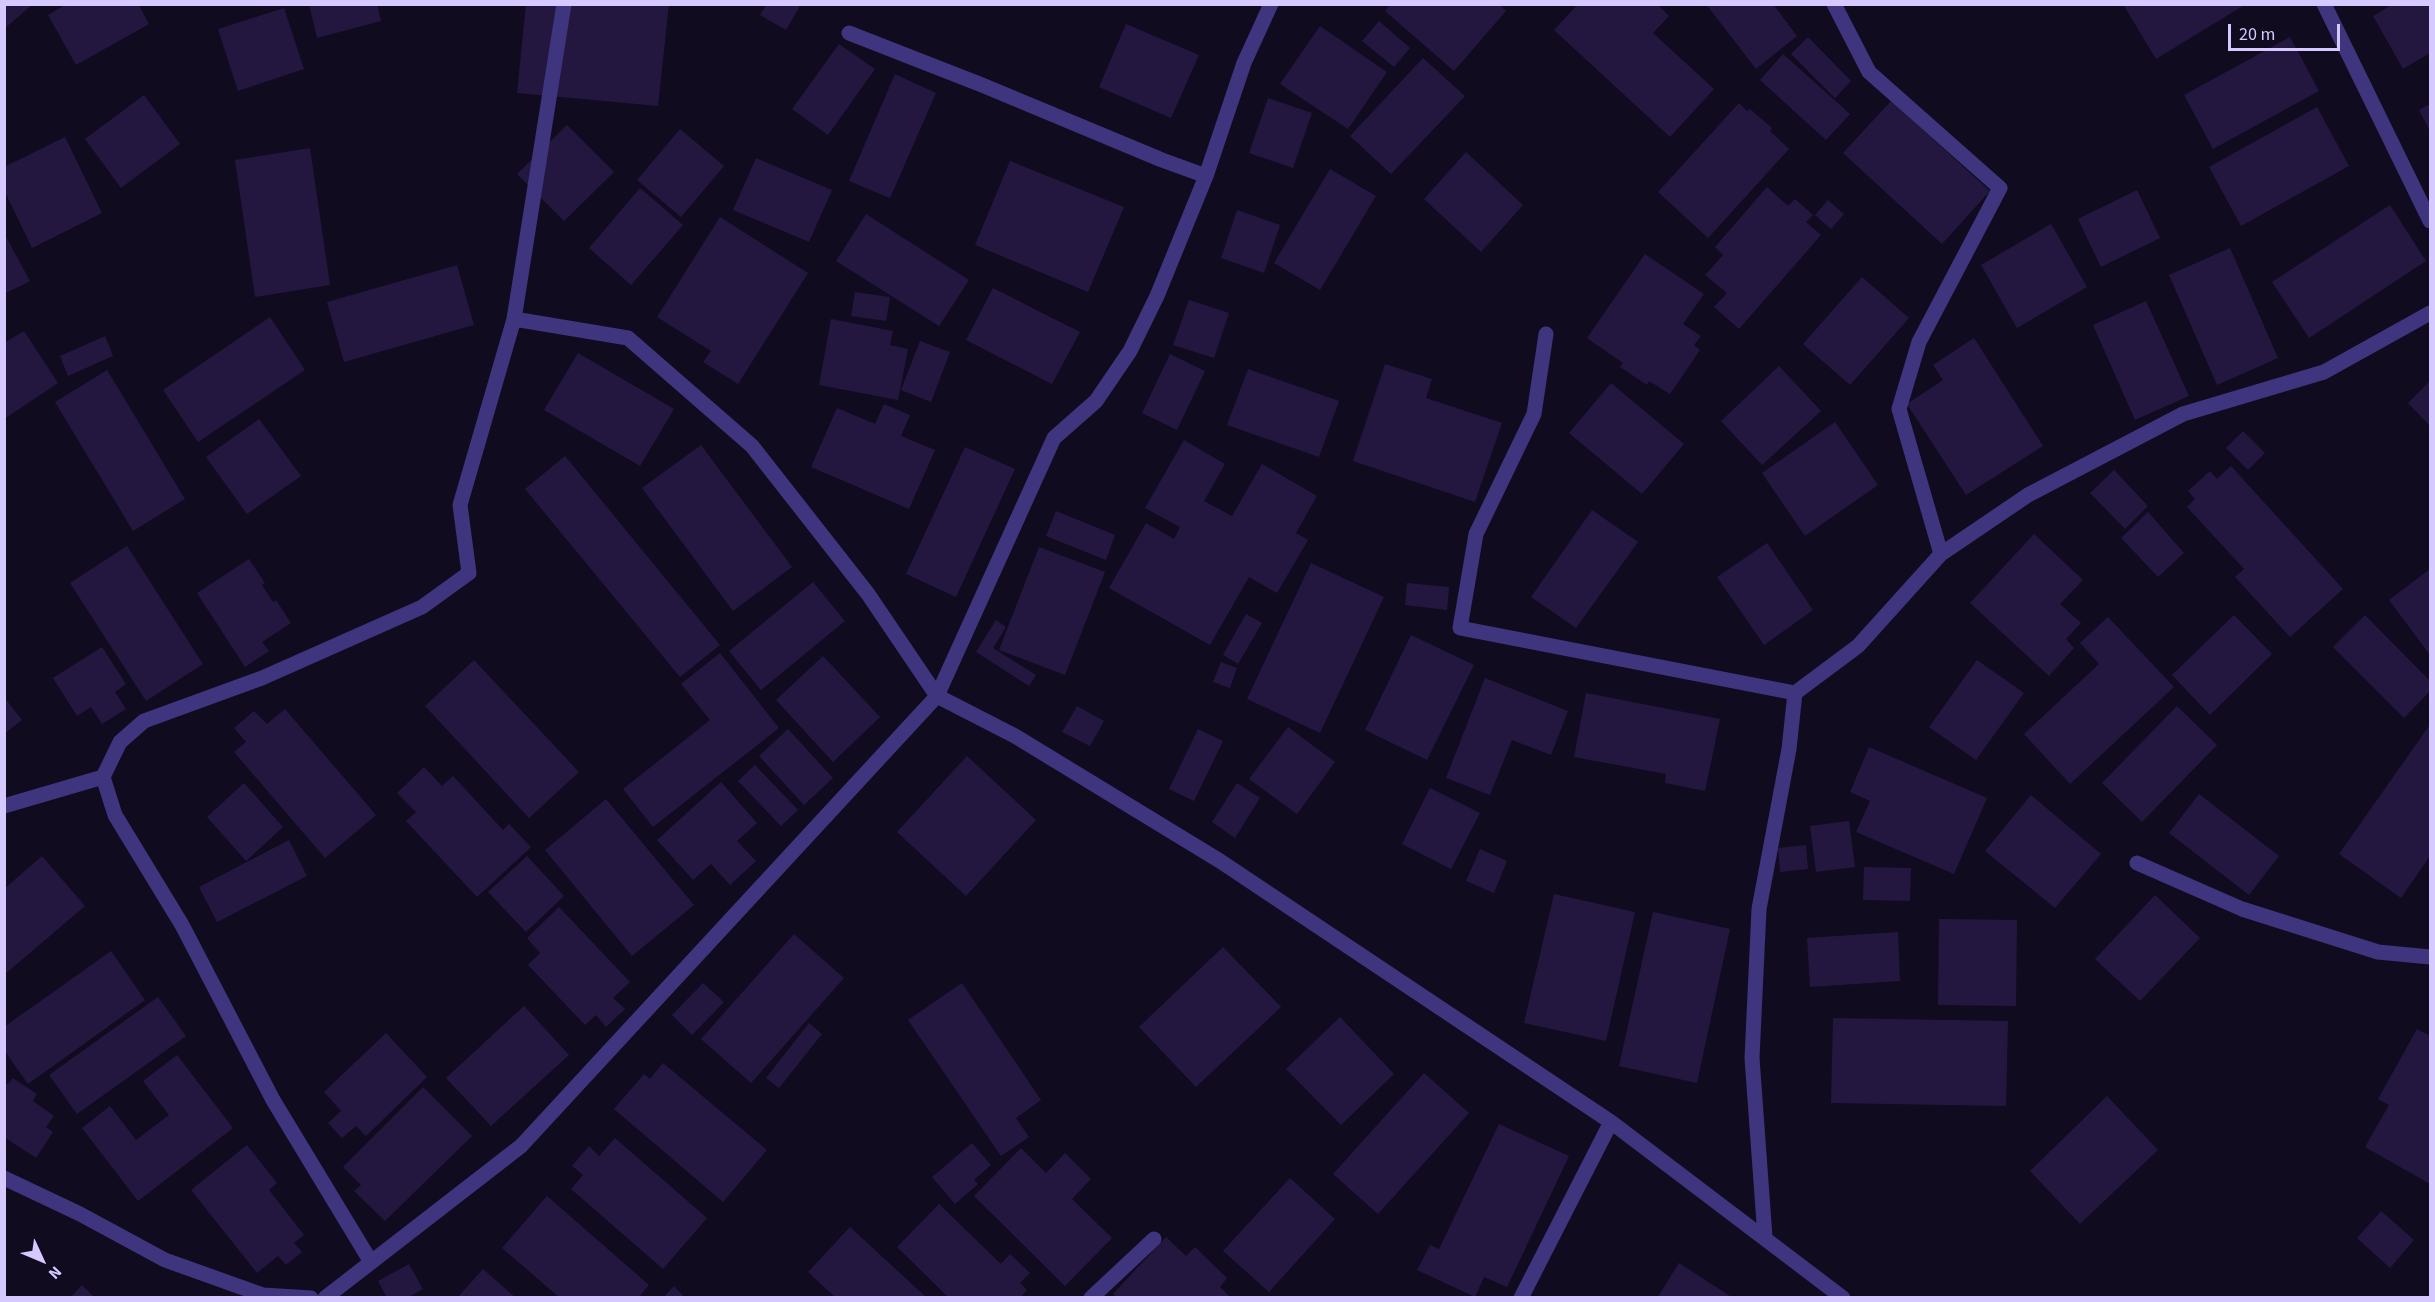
<!DOCTYPE html>
<html>
<head>
<meta charset="utf-8">
<style>
	body { margin:0 }
	#map { position:relative; width:2435px; height:1302px; overflow:hidden; background:#110b1f; font-family:"Source Sans 3",sans-serif }
	canvas { display:block }
	.frame { position:absolute; inset:0; border:6px solid #d5c9ff; pointer-events:none }
	.north { position:absolute; left:12px; top:1230px; width:60px; height:60px; -webkit-text-stroke:4px #110b1f; paint-order:stroke; rotate:134deg; font-size:16px; font-weight:700; line-height:24px; text-align:center; color:#d5c9ff }
	.north::after { content:''; display:block; margin:auto; width:21px; height:27px; background:#d5c9ff; clip-path:polygon(50% 0,100% 100%,50% 72%,0 100%) }
	.scale { position:absolute; left:2228px; top:24px; width:112px; height:27px; box-sizing:border-box; border:3px solid #d5c9ff; border-top:0; padding-left:8px; font-size:18px; line-height:21px; white-space:nowrap; color:#d5c9ff; -webkit-text-stroke:4px #110b1f; paint-order:stroke }
</style>
</head>
<body>
<div id="map">
<canvas width="2435" height="1302"></canvas>
<div class="frame"></div>
<div class="north">N</div>
<div class="scale">20 m</div>
</div>
<script>
const ctx = document.querySelector('canvas').getContext('2d');
ctx.lineJoin = 'round';
function paint(path, color) { ctx.fillStyle = color; ctx.fill(path, 'evenodd'); }
function stroke(path, color, width, dash) { ctx.strokeStyle = color; ctx.lineWidth = width; ctx.lineCap = dash ? 'butt' : 'round'; ctx.setLineDash(dash || []); ctx.stroke(path); }
paint(new Path2D(`
	M4 4H33L4 29Z
	M67 4H138L149 24 76 65 48 15Z
	M309 4H377L381 21 317 38Z
	M526 4H669L658 106 517 93Z
	M767 4H801L786 30 760 15Z
	M1391 4H1499L1506 11 1454 71 1385 11Z
	M1578 4H1657L1669 16 1653 33 1714 89 1670 137 1554 30Z
	M1706 4H1773L1797 36 1756 69Z
	M2123 4H2246L2156 59Z
	M2393 4H2430V53L2403 69 2373 16Z
	M284 8 304 69 238 91 218 29Z
	M1379 21 1410 48 1394 67 1362 41Z
	M1126 24 1199 55 1171 118 1099 87Z
	M1320 26 1387 72 1348 129 1280 84Z
	M1808 37 1851 81 1835 98 1791 54Z
	M2290 37 2319 91 2213 149 2184 95Z
	M839 44 875 69 828 135 792 109Z
	M1783 54 1850 114 1826 140 1760 80Z
	M1423 58 1465 96 1391 174 1350 136Z
	M895 74 936 93 890 198 849 181Z
	M144 95 180 144 121 188 85 139Z
	M1268 98 1312 113 1293 168 1249 153Z
	M1891 101 1990 191 1942 244 1843 153Z
	M1739 103 1747 111 1750 109 1772 128 1770 131 1789 149 1708 238 1658 192Z
	M2430 104V131L2419 110Z
	M2317 107 2349 166 2241 226 2209 167Z
	M567 125 614 172 564 221 517 174Z
	M680 129 724 166 681 217 637 180Z
	M65 137 102 213 32 248 4 190V167Z
	M310 148 330 285 255 297 235 160Z
	M1466 152 1523 205 1481 252 1424 199Z
	M756 158 832 190 809 242 733 210Z
	M1010 161 1124 207 1088 292 975 245Z
	M1330 169 1376 196 1320 290 1274 263Z
	M1767 187 1788 206 1795 199 1813 215 1806 222 1821 235 1739 329 1714 307 1727 293 1705 275 1723 255 1715 247Z
	M640 188 683 225 631 285 589 248Z
	M2137 190 2160 238 2101 267 2078 219Z
	M1828 200 1844 214 1831 229 1815 215Z
	M2390 205 2426 261 2309 338 2272 282Z
	M1237 210 1280 225 1264 273 1221 258Z
	M866 214 969 280 939 326 836 261Z
	M720 217 808 273 738 384 703 362 711 351 657 317Z
	M2051 224 2087 287 2017 328 1981 265Z
	M4 233 30 281 4 294Z
	M2230 248 2278 358 2217 385 2169 275Z
	M1645 254 1704 294 1683 324 1701 336 1694 345 1700 350 1670 394 1649 381 1647 385 1620 367 1623 363 1587 338Z
	M457 265 474 325 344 362 327 302Z
	M1862 277 1909 318 1850 385 1803 344Z
	M993 288 1080 332 1052 384 966 340Z
	M855 292 890 297 886 321 851 316Z
	M1189 300 1229 313 1214 358 1173 345Z
	M2146 301 2189 396 2135 420 2093 325Z
	M270 317 305 370 198 442 163 390Z
	M831 319 893 331 890 345 908 349 898 400 819 385Z
	M24 331 58 383 4 419V343Z
	M105 336 113 356 68 376 60 356Z
	M1974 338 2043 446 1966 495 1907 404 1943 380 1933 365Z
	M920 341 950 352 931 402 901 390Z
	M578 353 674 409 640 466 544 410Z
	M1170 354 1205 371 1177 430 1142 413Z
	M1385 364 1432 379 1426 398 1502 423 1475 502 1353 461Z
	M1779 366 1821 411 1762 465 1721 421Z
	M1248 369 1339 401 1319 457 1227 425Z
	M107 370 185 499 133 531 55 402Z
	M2430 381V426L2408 403Z
	M1611 383 1684 444 1642 494 1569 433Z
	M884 404 910 415 901 436 935 450 909 509 811 467 837 408 875 424Z
	M259 419 301 476 247 514 206 457Z
	M1835 422 1878 485 1805 536 1762 473Z
	M2243 431 2265 453 2248 470 2226 448Z
	M1184 440 1225 464 1204 501 1232 516 1262 464 1317 496 1296 533 1308 540 1277 593 1249 577 1210 645 1109 588 1146 523 1174 539 1180 527 1145 508Z
	M701 445 792 567 733 611 642 488Z
	M965 447 1015 469 956 597 906 574Z
	M565 456 720 645 680 677 525 489Z
	M2231 466 2343 589 2290 637 2235 577 2244 569 2187 507 2195 499 2188 491 2210 471 2217 479Z
	M2114 470 2148 506 2125 529 2090 493Z
	M1592 510 1638 542 1576 628 1531 597Z
	M1056 511 1115 535 1106 560 1046 536Z
	M2148 512 2184 553 2158 577 2121 538Z
	M2034 534 2083 580 2060 604 2081 623 2066 639 2074 648 2049 676 1970 603Z
	M1767 543 1813 610 1764 645 1717 577Z
	M127 546 203 664 146 701 70 583Z
	M1039 547 1105 572 1065 675 999 650Z
	M249 559 265 583 262 585 273 602 276 600 291 623 262 642 269 651 245 667 197 593Z
	M1311 563 1384 597 1320 733 1247 699Z
	M2430 569V655L2389 600Z
	M813 582 845 621 761 690 729 651Z
	M1407 583 1449 587 1447 610 1405 605Z
	M1246 614 1262 623 1238 664 1223 655Z
	M2234 615 2272 654 2210 715 2172 675Z
	M2365 615 2430 681V691L2404 718 2333 647Z
	M2108 617 2174 687 2070 784 2024 734 2099 664 2080 643Z
	M996 620 1006 627 993 648 1036 675 1029 686 976 652Z
	M1411 635 1474 665 1427 760 1365 730Z
	M102 647 126 684 115 692 126 709 102 724 91 707 77 716 53 678Z
	M720 653 779 728 653 827 623 789 710 720 681 684Z
	M823 656 880 717 833 762 776 700Z
	M474 660 579 772 529 818 425 706Z
	M1977 660 2024 693 1976 760 1929 727Z
	M1221 662 1237 668 1230 688 1213 682Z
	M1485 678 1568 711 1551 755 1512 740 1490 795 1446 778Z
	M1586 693 1720 719 1705 791 1665 783 1666 774 1574 757Z
	M4 697 22 720 4 734Z
	M1077 706 1104 721 1090 746 1062 732Z
	M2177 706 2217 745 2142 822 2102 783Z
	M285 709 376 815 325 858 234 752 246 742 234 728 254 711 267 724Z
	M2429 726 2430 856 2401 898 2339 854Z
	M1288 727 1335 762 1297 814 1249 779Z
	M788 729 833 778 804 805 759 756Z
	M1198 729 1223 741 1194 801 1169 789Z
	M1869 747 1987 798 1954 874 1856 832 1870 801 1850 792Z
	M967 756 1036 820 966 896 897 832Z
	M755 765 798 810 781 826 738 781Z
	M424 767 442 786 453 776 503 830 509 824 531 847 477 897 406 821 416 812 397 793Z
	M721 782 757 823 737 841 756 861 730 885 711 864 693 880 657 840Z
	M244 783 283 827 246 861 207 817Z
	M1237 783 1260 798 1235 838 1212 822Z
	M1430 788 1480 813 1451 869 1402 844Z
	M2199 794 2279 856 2249 895 2169 833Z
	M2031 795 2101 854 2055 908 1985 851Z
	M606 799 694 905 632 956 545 850Z
	M1849 821 1855 867 1816 872 1810 826Z
	M289 840 307 876 217 922 199 887Z
	M1806 845 1808 869 1780 872 1778 848Z
	M1480 849 1507 861 1494 893 1466 881Z
	M42 856 85 906 4 975V889Z
	M527 856 564 896 526 932 488 892Z
	M1864 867 1911 868 1910 901 1863 900Z
	M1554 894 1635 912 1606 1041 1524 1023Z
	M2155 895 2200 938 2140 1001 2095 959Z
	M559 907 630 982 613 998 625 1009 606 1027 596 1015 585 1025 528 965 540 953 527 938Z
	M1653 912 1730 929 1697 1083 1619 1066Z
	M1939 919 2017 920 2016 1006 1938 1005Z
	M1898 932 1900 981 1810 987 1807 938Z
	M794 934 844 978 751 1083 701 1039Z
	M1223 947 1281 1007 1196 1087 1139 1027Z
	M111 951 145 1000 28 1084 4 1050V1027Z
	M703 983 724 1002 692 1035 672 1015Z
	M962 983 1041 1100 1016 1118 1029 1137 1001 1156 908 1020Z
	M158 997 186 1036 77 1114 49 1075Z
	M524 1006 569 1055 491 1126 446 1078Z
	M1340 1017 1394 1074 1341 1125 1286 1069Z
	M1833 1018 2008 1021 2006 1106 1831 1103Z
	M809 1023 822 1034 779 1088 766 1078Z
	M2417 1029 2430 1036V1184L2365 1147 2389 1105 2378 1099Z
	M386 1033 427 1077 366 1136 356 1126 342 1138 328 1123 341 1111 324 1092Z
	M177 1055 233 1128 138 1201 82 1128 110 1106 136 1140 169 1115 143 1081Z
	M663 1063 767 1150 723 1202 614 1109 644 1074 650 1079Z
	M1424 1073 1469 1113 1378 1214 1333 1174Z
	M13 1078 37 1094 33 1101 54 1116 46 1127 53 1132 36 1158 4 1137V1082L8 1084Z
	M423 1087 472 1136 385 1221 354 1191 361 1185 343 1167Z
	M2107 1096 2158 1150 2080 1224 2030 1171Z
	M1499 1124 1569 1156 1507 1287 1484 1277 1475 1297 1417 1270 1430 1245 1439 1249Z
	M615 1138 707 1218 663 1269 571 1189 583 1175 572 1166 589 1146 599 1156Z
	M972 1143 991 1165 974 1180 978 1184 955 1204 932 1177Z
	M247 1145 277 1183 269 1190 304 1235 294 1243 302 1252 286 1265 278 1256 257 1273 191 1190Z
	M1021 1148 1046 1173 1065 1153 1091 1179 1072 1199 1112 1238 1065 1286 974 1196Z
	M1290 1178 1335 1219 1269 1292 1223 1251Z
	M547 1196 649 1285 638 1298H560L502 1248Z
	M939 1204 1001 1264 1010 1254 1030 1273 1020 1283 1027 1290 1020 1298H949L897 1247Z
	M2381 1211 2414 1240 2390 1268 2357 1238Z
	M850 1227 927 1298H836L808 1272Z
	M1166 1237 1186 1256 1195 1247 1227 1278 1220 1287 1231 1298H1118L1113 1294Z
	M1679 1263 1733 1298H1657Z
	M409 1264 423 1289 407 1298H387L378 1281Z
	M483 1269 516 1298H457Z
	M82 1285 95 1298H70Z
	M674 1286 685 1298H663Z`), '#231740');
stroke(new Path2D(`
	M1834 4 1869 72 2000 188 1919 342 1899 409 1941 554
	M2324 4 2430 221
	M849 33 982 85 1162 160 1206 176
	M514 319 564 4
	M1546 334 1534 414 1476 534 1460 628 1795 693 1858 646 1941 554 2028 495 2183 414 2324 372 2430 313
	M4 806 103 777
	M2137 863 2242 909 2378 952 2430 957
	M4 1178 80 1214 165 1260 263 1295 311 1298
	M1765 1237 1752 1058 1759 909 1789 749 1795 693
	M371 1262 273 1100 182 925 115 815 103 777 120 742 144 721 262 678 422 607 469 573 460 505 514 319 628 338 752 446 868 594 937 696 1015 736 1220 861 1611 1122 1843 1298
	M325 1298 521 1146 937 696 1054 438 1096 401 1130 351 1157 296 1206 176 1244 63 1271 4
	M1091 1298 1154 1239
	M1521 1298 1611 1122`), '#3f357f', 15);
</script>
</body>
</html>
